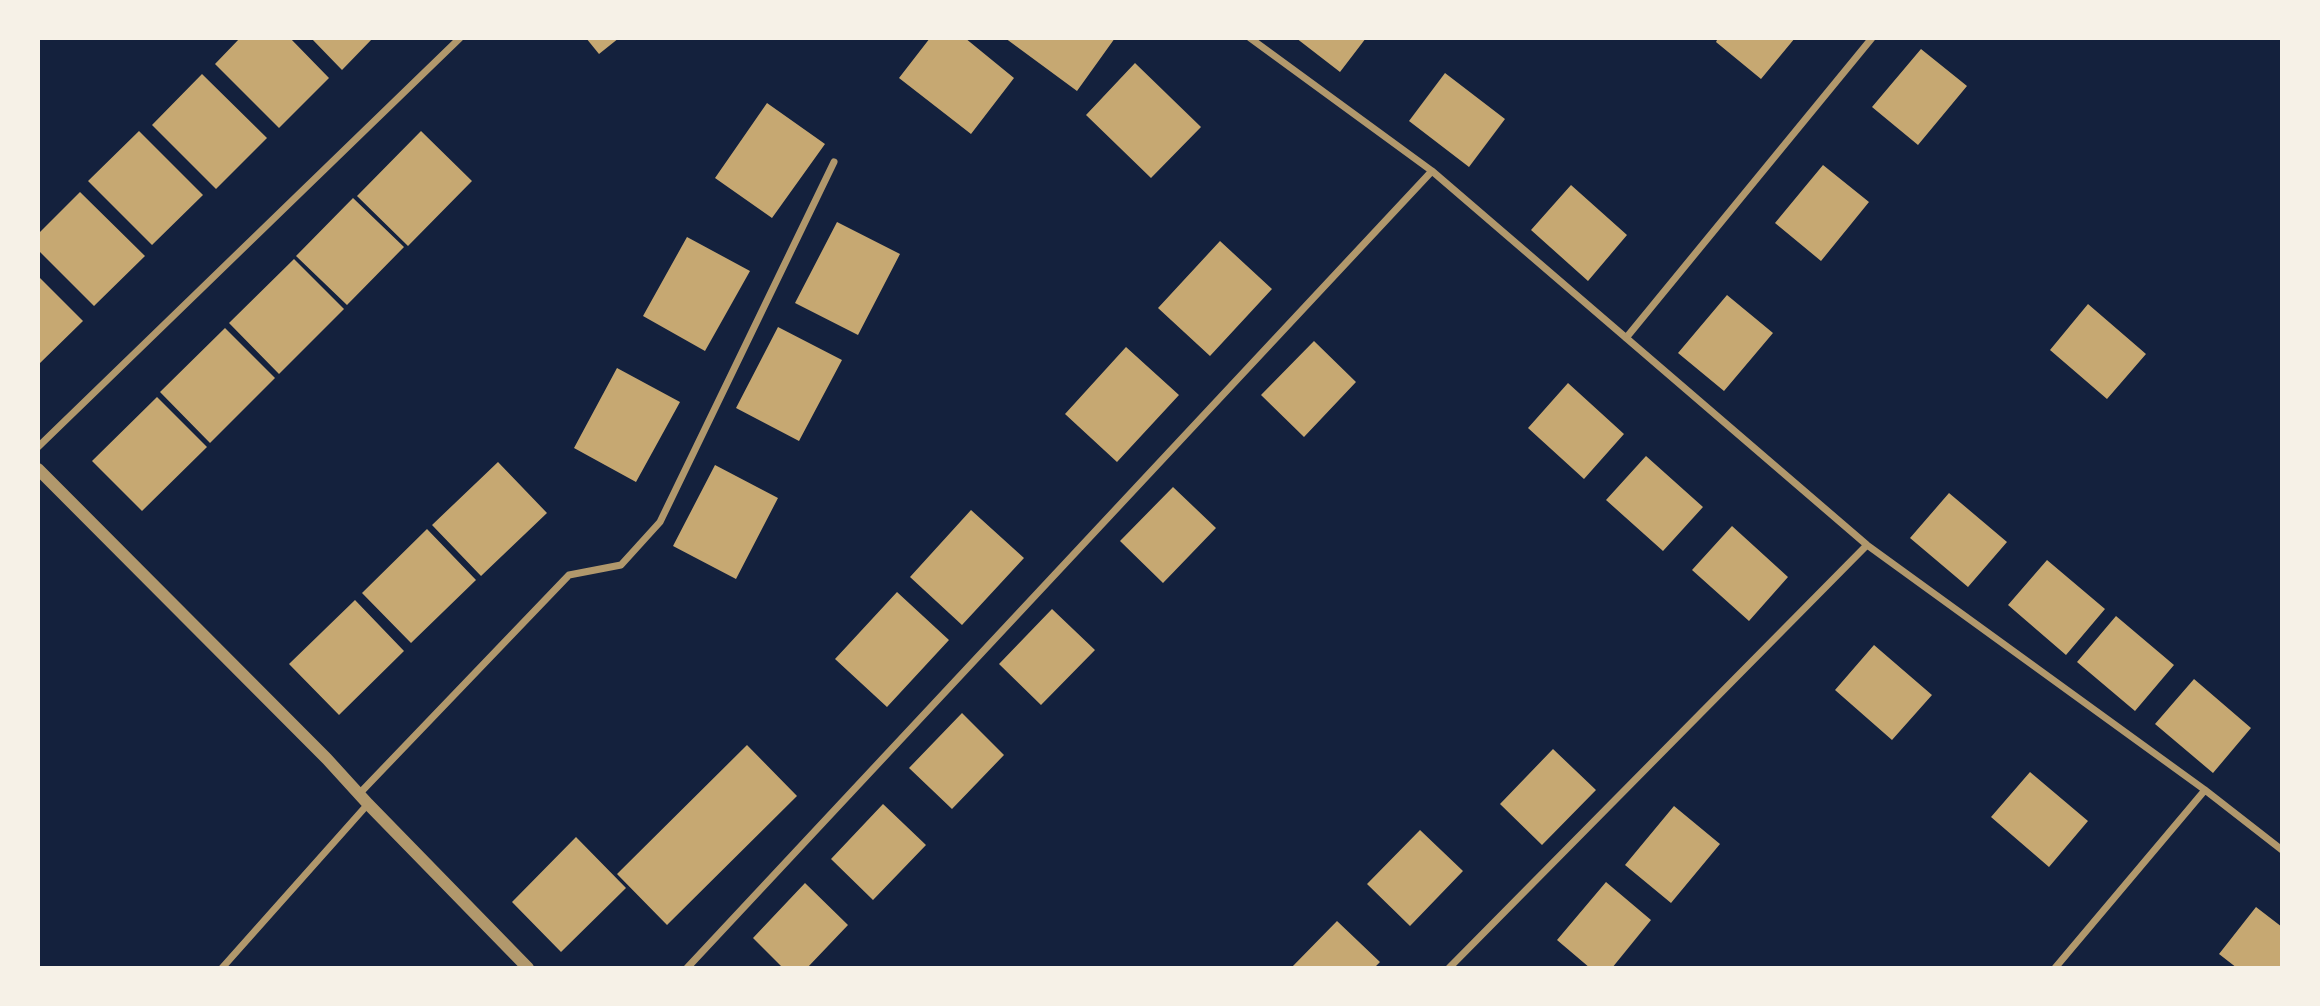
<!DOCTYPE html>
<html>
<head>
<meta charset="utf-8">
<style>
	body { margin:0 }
	#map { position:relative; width:2320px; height:1006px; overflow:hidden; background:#14213d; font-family:"IBM Plex Serif",serif }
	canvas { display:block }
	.frame { position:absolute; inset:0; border:40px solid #f6f1e7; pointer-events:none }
</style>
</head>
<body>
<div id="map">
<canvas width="2320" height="1006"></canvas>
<div class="frame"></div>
</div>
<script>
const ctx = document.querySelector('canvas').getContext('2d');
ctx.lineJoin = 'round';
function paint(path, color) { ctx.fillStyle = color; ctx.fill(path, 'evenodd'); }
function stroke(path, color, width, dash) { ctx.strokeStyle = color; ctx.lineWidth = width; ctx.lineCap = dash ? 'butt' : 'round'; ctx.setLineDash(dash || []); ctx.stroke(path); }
paint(new Path2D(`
	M240 38H290L329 78 279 128 215 64Z
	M311 38H373L342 70Z
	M586 38H619L599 54Z
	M930 38H965L1014 78 971 134 899 78Z
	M1005 38H1115L1077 91Z
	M1296 38H1366L1340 72Z
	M1718 38H1795L1761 79 1716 42Z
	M1921 49 1967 86 1918 145 1872 107Z
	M1135 63 1201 127 1151 178 1086 115Z
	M1445 73 1505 119 1469 167 1409 121Z
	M202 74 267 138 216 189 152 125Z
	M767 103 825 144 772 218 715 178Z
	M139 131 203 195 152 245 88 181Z
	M421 131 472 181 408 246 357 196Z
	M1823 165 1869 202 1821 261 1775 223Z
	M1571 185 1627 235 1588 281 1531 230Z
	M80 192 145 256 94 306 38 250V234Z
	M353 198 404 247 347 305 296 256Z
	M837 222 900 254 858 335 795 303Z
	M687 237 750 271 705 351 643 316Z
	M1220 241 1272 289 1210 356 1158 308Z
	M294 259 344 309 279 374 229 323Z
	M38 276 83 321 38 365Z
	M1727 295 1773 333 1724 391 1678 353Z
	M2088 304 2146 354 2107 399 2050 350Z
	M778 327 842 360 799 441 736 408Z
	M225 328 275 378 210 443 160 392Z
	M1314 341 1356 382 1304 437 1261 395Z
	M1126 347 1179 395 1117 462 1065 414Z
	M617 368 680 402 636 482 574 448Z
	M1568 383 1624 434 1584 479 1528 428Z
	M157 397 207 447 142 511 92 461Z
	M1646 456 1703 507 1663 551 1606 500Z
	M498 462 547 513 481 576 432 525Z
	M715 465 778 498 736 579 673 546Z
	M1173 487 1216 528 1163 583 1120 541Z
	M1949 493 2007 542 1968 587 1910 538Z
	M971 510 1024 558 962 625 910 577Z
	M1732 526 1788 577 1749 621 1692 570Z
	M427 529 476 580 411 643 362 593Z
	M2047 560 2105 609 2066 655 2008 605Z
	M897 592 949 640 887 707 835 659Z
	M355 600 404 651 339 715 289 664Z
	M1052 609 1095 650 1041 705 999 664Z
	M2116 616 2174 665 2135 711 2077 662Z
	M1874 645 1932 695 1892 740 1835 690Z
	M2194 679 2251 728 2213 773 2155 724Z
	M962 713 1004 755 952 809 909 768Z
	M747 745 797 796 667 925 617 874Z
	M1553 749 1596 790 1542 845 1500 804Z
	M2030 772 2088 821 2049 867 1991 817Z
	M883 804 926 845 873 900 831 859Z
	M1674 806 1720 844 1671 903 1625 865Z
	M1420 830 1463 871 1410 926 1367 884Z
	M576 837 626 888 561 952 512 902Z
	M1606 882 1651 920 1612 968H1590L1557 940Z
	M805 883 848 925 807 968H783L753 938Z
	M2256 907 2282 927V968H2237L2219 954Z
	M1337 921 1380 962 1374 968H1291Z`), '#c6a872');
stroke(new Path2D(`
	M1250 38 1432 171 1867 545 2205 790 2282 850
	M1626 338 1872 38
	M38 447 460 38
	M359 794 569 575 621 565 660 522 834 162
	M222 968 368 804
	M687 968 1432 171
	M1449 968 1867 545
	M2055 968 2205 790`), '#b1986c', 7);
stroke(new Path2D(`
	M38 469 327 759 368 804 528 968`), '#b1986c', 12);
</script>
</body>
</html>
